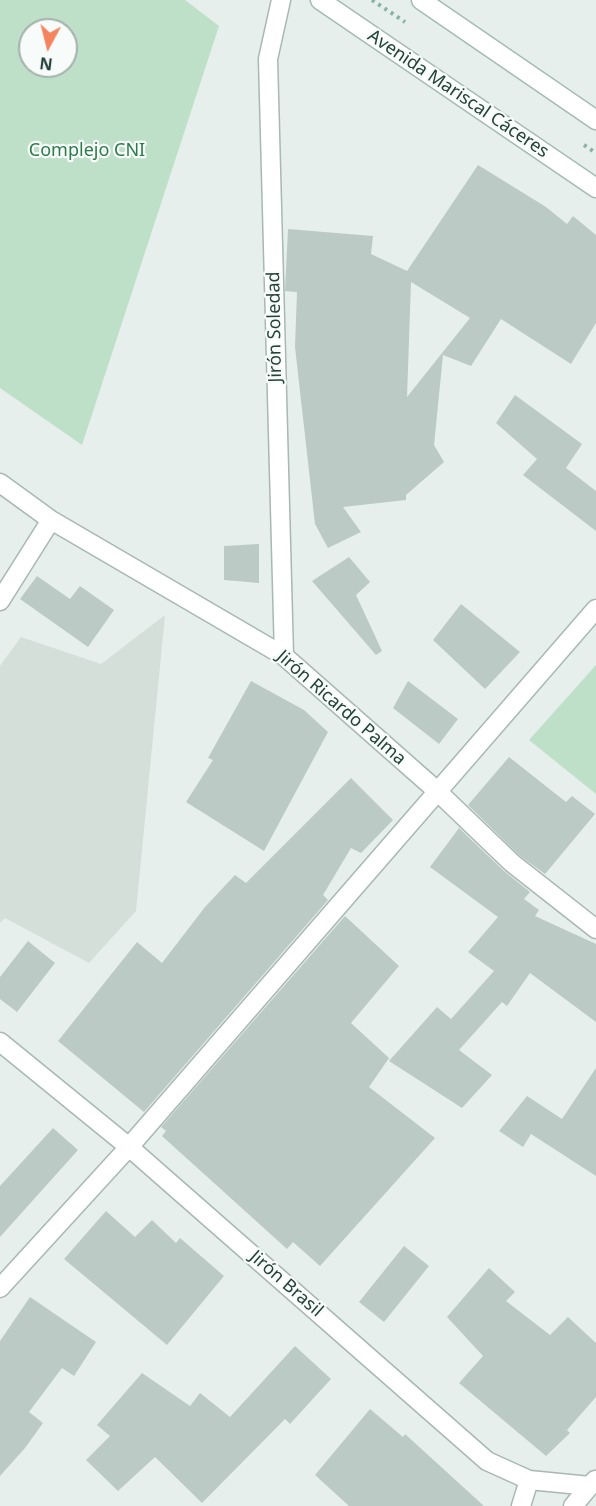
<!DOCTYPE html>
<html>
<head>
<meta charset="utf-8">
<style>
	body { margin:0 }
	#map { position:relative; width:596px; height:1506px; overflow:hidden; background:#e6efeb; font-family:"Noto Sans",sans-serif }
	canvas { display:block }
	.north { position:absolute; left:18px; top:18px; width:60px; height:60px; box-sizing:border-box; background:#f7fbf9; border:2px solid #a3b1ad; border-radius:50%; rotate:187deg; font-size:16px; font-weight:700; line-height:24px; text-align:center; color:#24423a }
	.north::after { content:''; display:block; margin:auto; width:21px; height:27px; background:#f4845f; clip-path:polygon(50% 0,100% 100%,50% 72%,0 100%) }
</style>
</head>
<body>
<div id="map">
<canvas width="596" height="1506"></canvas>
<div class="north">N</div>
</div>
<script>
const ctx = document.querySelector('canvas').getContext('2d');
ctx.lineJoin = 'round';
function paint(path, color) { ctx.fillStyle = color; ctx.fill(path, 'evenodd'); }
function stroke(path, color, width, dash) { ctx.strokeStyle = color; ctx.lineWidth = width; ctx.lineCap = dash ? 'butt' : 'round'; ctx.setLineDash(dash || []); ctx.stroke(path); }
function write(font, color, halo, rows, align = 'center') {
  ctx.font = font + ' "Noto Sans",sans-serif'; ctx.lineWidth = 4.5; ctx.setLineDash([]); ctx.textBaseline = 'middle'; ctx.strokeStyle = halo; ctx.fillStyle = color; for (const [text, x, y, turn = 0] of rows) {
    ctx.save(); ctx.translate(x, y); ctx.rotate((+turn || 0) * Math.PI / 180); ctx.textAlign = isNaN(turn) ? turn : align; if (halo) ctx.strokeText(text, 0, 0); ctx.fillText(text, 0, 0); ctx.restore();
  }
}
paint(new Path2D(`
	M165 615 136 911 89 963 5 918 0 923V666L21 637 101 664Z`), '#d4dfda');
paint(new Path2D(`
	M0 0H185L219 26 82 445 0 388ZM30 30H66V66H30Z
	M596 665V794L529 740Z`), '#bfe0c8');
paint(new Path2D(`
	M478 165 546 207 567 224 573 216 596 235V323L571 364 501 319 471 366 443 355 434 445 444 462 406 495V500L343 507 361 532 328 548 315 524 295 347 297 292 285 291 288 229 373 236 371 254 407 271ZM411 282 470 318 407 397Z
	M515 395 582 444 566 468 596 491V531L523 475 537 459 496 423Z
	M259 544V583L224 580V546Z
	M349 557 370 582 356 595 382 651 376 655 312 581Z
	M37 576 70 599 80 586 114 610 88 647 20 599Z
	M461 604 520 652 485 689 433 640Z
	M251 681 304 710 328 732 264 851 186 802 213 760 208 758Z
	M408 681 458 719 439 744 393 708Z
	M509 757 566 802 572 796 595 814 545 874 519 855 468 805Z
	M351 778 393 820 361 853 351 848 323 895 328 900 144 1112 58 1041 137 942 162 963 205 907 235 875 246 883Z
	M459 828 504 871 530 892 524 899 539 910 535 916 596 944V1022L530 973 507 1006 502 1002 459 1050 492 1075 462 1108 389 1061 437 1007 451 1019 494 971 468 952 498 917 430 867Z
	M345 916 399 966 351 1023 389 1058 369 1087 435 1138 320 1266 293 1242 287 1249 162 1136 166 1131 161 1127Z
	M28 941 55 963 17 1012 0 999V977Z
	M596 1068V1176L531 1134 523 1147 499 1131 527 1096 562 1119Z
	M53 1128 78 1150 0 1237V1186Z
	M106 1211 135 1237 152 1220 176 1243 180 1238 224 1276 167 1345 64 1259Z
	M404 1246 429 1266 384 1322 359 1302Z
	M489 1268 515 1292 506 1301 550 1335 568 1317 596 1343V1397L567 1430 570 1433 546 1456 459 1383 483 1356 447 1317Z
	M30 1297 96 1342 74 1376 62 1368 29 1412 43 1423 25 1448 0 1476V1341Z
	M295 1346 331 1379 290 1424 285 1419 202 1503 155 1457 118 1491 86 1460 110 1436 97 1425 142 1373 190 1406 200 1393 230 1417Z
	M370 1409 403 1437 405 1434 484 1506H349L315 1475Z`), '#bbcac4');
const street = new Path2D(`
	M281 0 268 59 284 656
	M0 483 51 520 284 656 436 790 512 863 596 929
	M0 601 51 520
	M0 1042 129 1147 487 1461 529 1480 590 1486
	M0 1288 129 1147 596 609
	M521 1506 529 1480
	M573 1506 595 1480`);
const secondary = new Path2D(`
	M320 0 596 188
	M421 0 596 120`);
stroke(street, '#a8b8b2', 21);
stroke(secondary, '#a4bbb3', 21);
stroke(new Path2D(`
	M372 0 405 22
	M584 145 596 153`), '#86b3a5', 4, [3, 4.5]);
stroke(street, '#fff', 18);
stroke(secondary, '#fff', 18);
write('18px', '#24423a', '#f7fbf9', [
	["Avenida Mariscal Cáceres",458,94,34],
	["Jirón Soledad",275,327,-91],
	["Jirón Ricardo Palma",341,708,41],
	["Jirón Brasil",286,1284,41]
]);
write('18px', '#2d7a4b', '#f7fbf9', [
	["Complejo CNI",87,151]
]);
</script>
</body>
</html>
